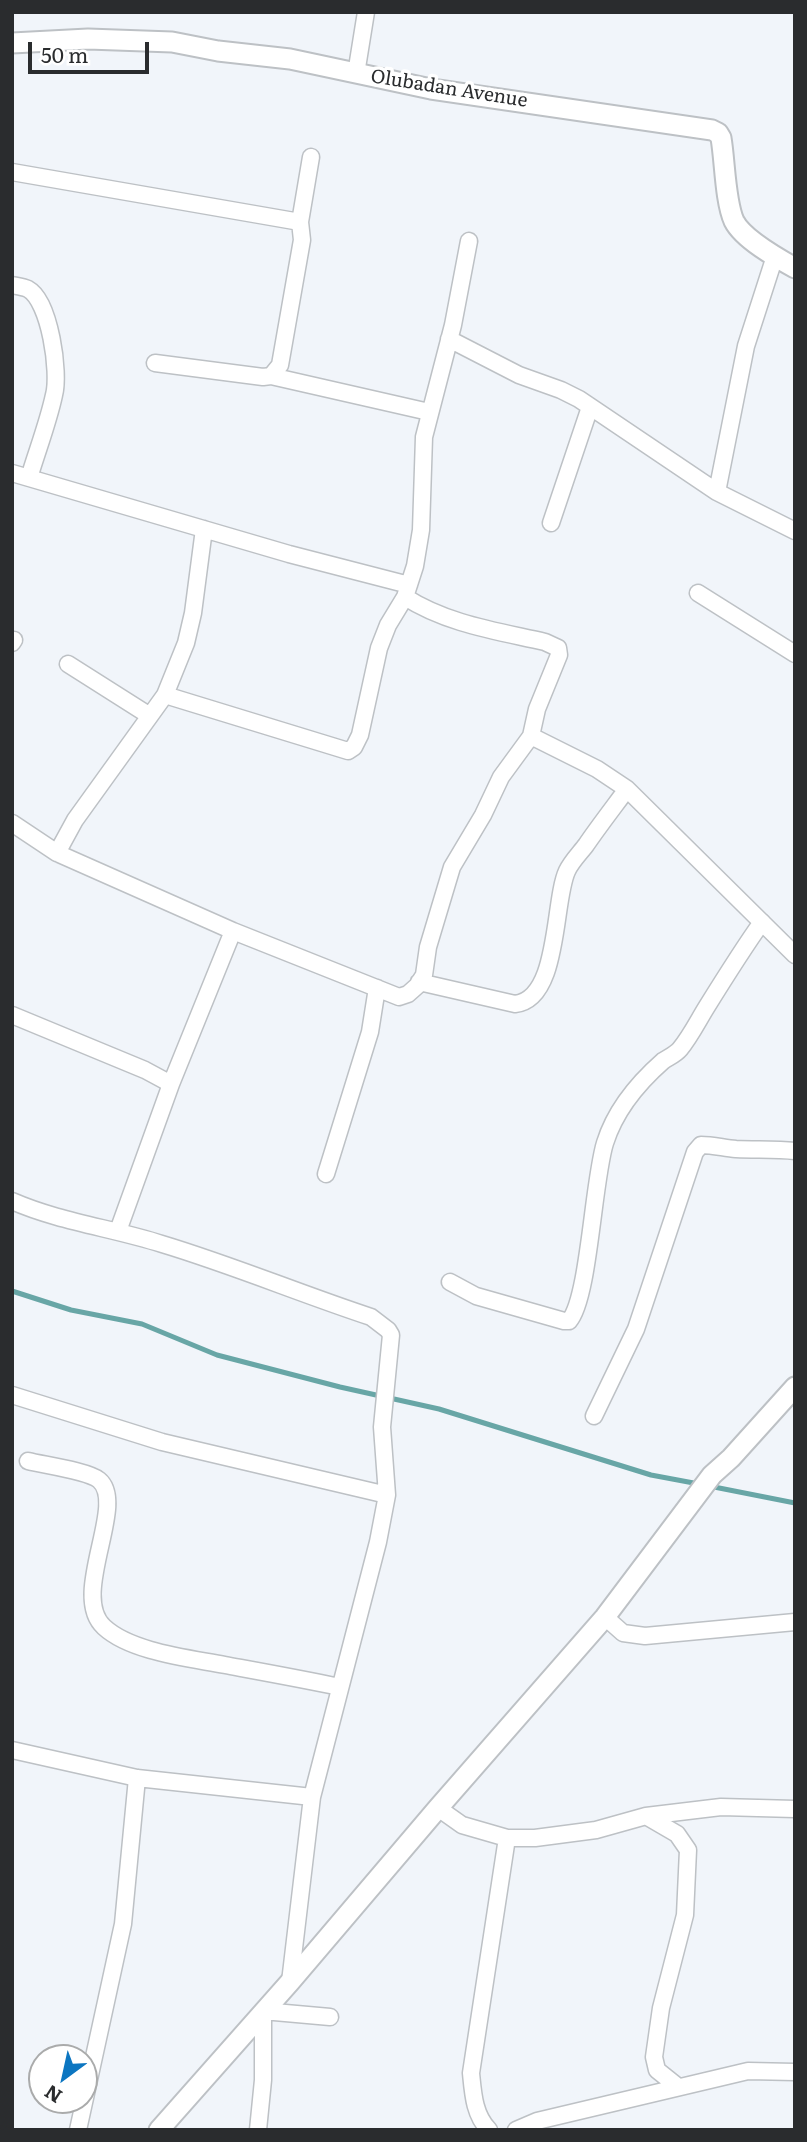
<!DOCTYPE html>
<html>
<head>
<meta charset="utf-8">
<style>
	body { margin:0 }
	#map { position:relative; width:807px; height:2142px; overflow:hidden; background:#f1f5fa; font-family:Literata,serif }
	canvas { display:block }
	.frame { position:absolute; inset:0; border:14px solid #2a2c2e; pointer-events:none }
	.north { position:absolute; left:28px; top:2044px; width:70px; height:70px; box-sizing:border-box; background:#fff; border:2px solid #aaabab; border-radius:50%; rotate:213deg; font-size:19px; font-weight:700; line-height:28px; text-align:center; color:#2a2c2e }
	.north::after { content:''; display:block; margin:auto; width:24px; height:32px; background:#0c76c1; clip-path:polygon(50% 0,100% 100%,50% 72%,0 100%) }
	.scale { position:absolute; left:28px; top:42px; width:121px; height:32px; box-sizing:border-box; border:4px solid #2a2c2e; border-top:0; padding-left:9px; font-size:21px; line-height:24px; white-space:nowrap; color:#2a2c2e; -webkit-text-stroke:5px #fff; paint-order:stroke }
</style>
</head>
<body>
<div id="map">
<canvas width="807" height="2142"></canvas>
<div class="frame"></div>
<div class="north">N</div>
<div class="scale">50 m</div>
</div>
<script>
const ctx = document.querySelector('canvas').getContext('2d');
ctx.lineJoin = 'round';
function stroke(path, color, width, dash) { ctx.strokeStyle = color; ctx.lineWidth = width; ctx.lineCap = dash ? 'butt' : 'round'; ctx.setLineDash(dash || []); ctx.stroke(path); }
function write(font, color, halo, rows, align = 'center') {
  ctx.font = font + ' Literata,serif'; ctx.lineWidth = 7; ctx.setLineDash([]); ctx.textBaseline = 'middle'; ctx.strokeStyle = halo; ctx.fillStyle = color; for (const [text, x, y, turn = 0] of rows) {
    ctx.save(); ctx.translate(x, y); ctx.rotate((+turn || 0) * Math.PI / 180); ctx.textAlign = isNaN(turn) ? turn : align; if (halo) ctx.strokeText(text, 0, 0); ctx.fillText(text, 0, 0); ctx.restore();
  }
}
stroke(new Path2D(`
	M12 1291 71 1310 142 1324 217 1355 340 1387 439 1409 651 1475 699 1484
	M709 1486 795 1503`), '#68a6a6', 5);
const minor = new Path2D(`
	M356 74 366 12
	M12 172 300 222
	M12 285C17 286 24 287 28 289 50 301 60 373 54 395 48 423 37 451 29 478
	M449 339 519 375 561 390 579 399 717 492 795 531
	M155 363 263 377 271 376 280 365 302 240 300 222 311 157
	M271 376 429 412
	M12 473 289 554 409 585
	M717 492 746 346 775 256
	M551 523 590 407
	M204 529 193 613 186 643 165 695 75 820 57 853 233 931 399 997 408 994 417 986 424 975 428 947 452 867 483 815 501 777 531 736 537 709 559 655 558 648 545 642C497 631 447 624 405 597
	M698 593 795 654
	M12 643 14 640
	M68 664 150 716
	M165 695 348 751 354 747 360 735 379 648 388 625 405 597 415 566 421 530 424 437 453 325 469 241
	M531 736 597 769 627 789 795 955
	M12 823 57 853
	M419 982 515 1004C560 999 553 901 567 871 571 862 580 853 586 845 599 826 613 808 627 789
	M12 1015 145 1070 171 1084
	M326 1174 370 1032 377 988
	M12 1201C60 1222 112 1228 162 1244 232 1265 301 1294 371 1317L388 1330 391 1335 382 1427 387 1495 378 1542 312 1797 290 1982
	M118 1231 171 1084 233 931
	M450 1282 476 1296 564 1321H569C589 1299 593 1181 605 1143 615 1111 638 1083 663 1061 669 1057 676 1054 680 1049 690 1037 698 1021 706 1008 724 979 742 950 762 922
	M12 1395 162 1442 387 1495
	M594 1416 636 1329 695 1152 701 1145C713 1145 724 1148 736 1149 755 1150 775 1149 795 1151
	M28 1461C44 1465 88 1471 99 1480 128 1504 69 1595 104 1627 131 1652 189 1658 225 1665 263 1672 302 1679 340 1687
	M605 1617 623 1633 645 1636 795 1622
	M12 1750 137 1778 312 1797
	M438 1808 462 1825 507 1838H535L596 1830 646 1816 721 1807 795 1809
	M646 1816 677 1834 688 1850 685 1915 661 2008 654 2057 657 2070 677 2086
	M78 2130 123 1924 137 1778
	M258 2130 263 2080V2011L330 2017
	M489 2130C474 2115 473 2093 471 2073L507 1838
	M516 2130 537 2121 748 2071 795 2072`);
const tertiary = new Path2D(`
	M12 43 88 39 172 42 218 51 290 59 431 89 712 130 718 133 721 138C725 161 725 201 734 221 743 239 777 258 795 268
	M159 2130 290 1982 438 1808 605 1617 712 1475 731 1458 795 1387`);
stroke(minor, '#bdc1c5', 19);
stroke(tertiary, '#bdc1c5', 23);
stroke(minor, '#fff', 16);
stroke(tertiary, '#fff', 19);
write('19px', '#2a2c2e', '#fff', [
	["Olubadan Avenue",449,89,9]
]);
</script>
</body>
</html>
